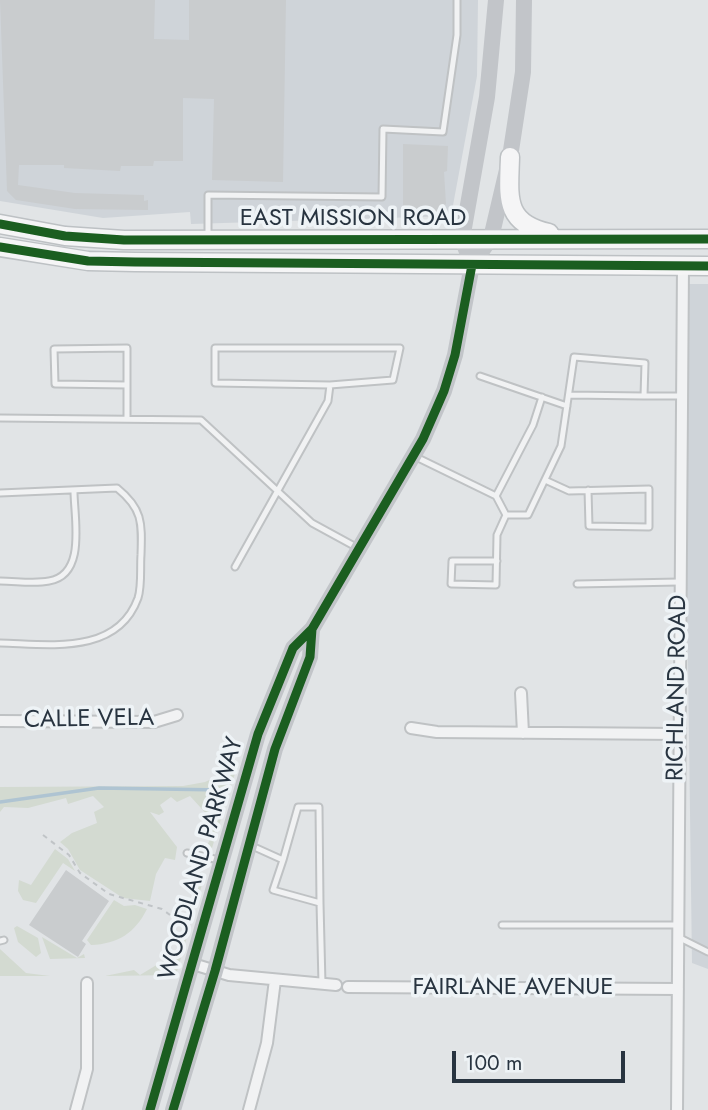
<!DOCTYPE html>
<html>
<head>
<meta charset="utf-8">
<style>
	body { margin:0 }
	#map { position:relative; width:708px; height:1110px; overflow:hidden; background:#e1e4e6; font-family:Jost,sans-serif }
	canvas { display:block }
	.scale { position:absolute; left:452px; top:1051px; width:173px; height:32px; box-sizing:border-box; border:4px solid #283440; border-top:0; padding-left:9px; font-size:21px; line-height:24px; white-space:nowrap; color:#283440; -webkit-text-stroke:5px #eef3f6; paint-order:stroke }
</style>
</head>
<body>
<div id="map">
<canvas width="708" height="1110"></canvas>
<div class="scale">100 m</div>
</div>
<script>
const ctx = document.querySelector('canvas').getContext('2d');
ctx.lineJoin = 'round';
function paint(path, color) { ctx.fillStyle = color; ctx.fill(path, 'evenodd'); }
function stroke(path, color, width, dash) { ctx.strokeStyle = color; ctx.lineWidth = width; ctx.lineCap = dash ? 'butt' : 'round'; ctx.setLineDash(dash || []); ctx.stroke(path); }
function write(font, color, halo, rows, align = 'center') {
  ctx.font = font + ' Jost,sans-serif'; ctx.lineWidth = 7; ctx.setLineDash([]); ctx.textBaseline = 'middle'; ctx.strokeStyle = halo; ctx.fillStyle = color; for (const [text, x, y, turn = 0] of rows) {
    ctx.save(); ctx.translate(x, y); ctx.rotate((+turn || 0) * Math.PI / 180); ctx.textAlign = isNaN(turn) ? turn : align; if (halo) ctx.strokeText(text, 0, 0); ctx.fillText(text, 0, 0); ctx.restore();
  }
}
paint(new Path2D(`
	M0 0H478L477 76 451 216 191 224 190 212 103 218 0 201Z
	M683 284H708V969L692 963Z`), '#cfd4d9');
paint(new Path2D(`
	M237 767 212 848 205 850 211 837 205 832 211 819 190 796 177 802 171 797 160 805 164 812 159 815 150 812 177 847 175 860 165 858 156 874 150 901 123 898 80 870 68 849 60 842 72 833 97 823 94 812 104 807 93 796 68 804 66 798 28 808 4 807 0 812V787L183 786 205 782Z
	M55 849 68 859 75 871 63 863 36 903 23 900 18 891 19 880 31 885Z
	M199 872 205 874 176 975 105 976 134 970 140 975 168 958 165 951 177 952Z
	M114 900 124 906 135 905 147 909C135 933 118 944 91 945L87 940Z
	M17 926 38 938 41 953 36 957 18 942 14 928Z
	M42 937 77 958 84 954 85 958 50 959Z
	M0 949 26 973 50 976H0Z`), '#d3dad1');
stroke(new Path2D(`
	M0 802 99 788 223 790`), '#afc4d2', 3.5);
paint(new Path2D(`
	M0 0H155L154 39 189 40V0H286L283 182 212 180 214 99 183 98V161H154L153 166H121L120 171 64 168V165H19L18 185 75 193 144 195V201L148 200V210L75 209 16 200 7 191Z
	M403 144 448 146 447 171 444 172 446 204 437 212 403 210Z
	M66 870 109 901 82 941 86 944 78 957 29 925Z`), '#c9ccce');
const lane = new Path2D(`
	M208 236V195L382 197 383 129 443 132 457 35V0
	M480 376 567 406
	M127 385 55 384 54 349 127 348V419
	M644 396H682
	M0 418 201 420 312 523 356 547
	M416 457 496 496 506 515 497 535 496 585 451 584 452 561H497
	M545 480 569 491 649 489V527L589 526 588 490
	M0 493 117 488C143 509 142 523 141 555 140 567 142 586 138 598 117 656 48 644 0 643
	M496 496 533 425 542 397
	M506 515H528L561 446 574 357 645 363 644 396 569 395
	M235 567 328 401 330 385 393 380 400 348H215V383L330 385
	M0 581C16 581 34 584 49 581 87 575 74 518 74 491
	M577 584 679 582
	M252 846 283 860 273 890 320 903 322 984
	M187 853 219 860
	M283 860 298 807H319L320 903
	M502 925H678
	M678 937 708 952
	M0 941 4 940`);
const street = new Path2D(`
	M521 693 523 733
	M0 721 154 722 177 715
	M411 728 437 732 678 734
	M193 964 229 975 336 985
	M348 987 678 989
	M76 1110 87 1069V983
	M249 1110 267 1043 275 980
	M677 1110 683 266`);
const primary = new Path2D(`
	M510 157C509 196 503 223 549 233
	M0 224 65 236 124 240 708 239
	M0 247 88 261 135 262 708 266`);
stroke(lane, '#bfc2c4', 9);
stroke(street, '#bfc2c4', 14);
stroke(primary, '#bdc1c4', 21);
stroke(new Path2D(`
	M43 835 69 855 80 873 109 894 162 909 170 915`), '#c0c4c7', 2, [5, 5]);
stroke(lane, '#f1f2f3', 5);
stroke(street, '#f1f2f3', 10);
stroke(new Path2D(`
	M472 265 462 239 487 97 496 0
	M150 1110 258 734 293 648 312 629 423 439 444 391 455 355 472 265 491 238 510 157 523 72 524 0
	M173 1110 215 971 275 749 310 657 312 629`), '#c2c5c9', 16);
stroke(primary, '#f5f5f6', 18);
stroke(new Path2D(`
	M0 224 65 236 124 240 708 239
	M0 247 88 261 135 262 708 266
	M150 1110 258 734 293 648 312 629 423 439 444 391 455 355 472 265
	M173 1110 215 971 275 749 310 657 312 629`), '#1b5e20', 9);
write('24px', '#283440', '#eef3f6', [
	["EAST MISSION ROAD",353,219],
	["RICHLAND ROAD",678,688,-89],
	["CALLE VELA",89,720,-1],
	["WOODLAND PARKWAY",202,859,-74],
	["FAIRLANE AVENUE",513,988]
]);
</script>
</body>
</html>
